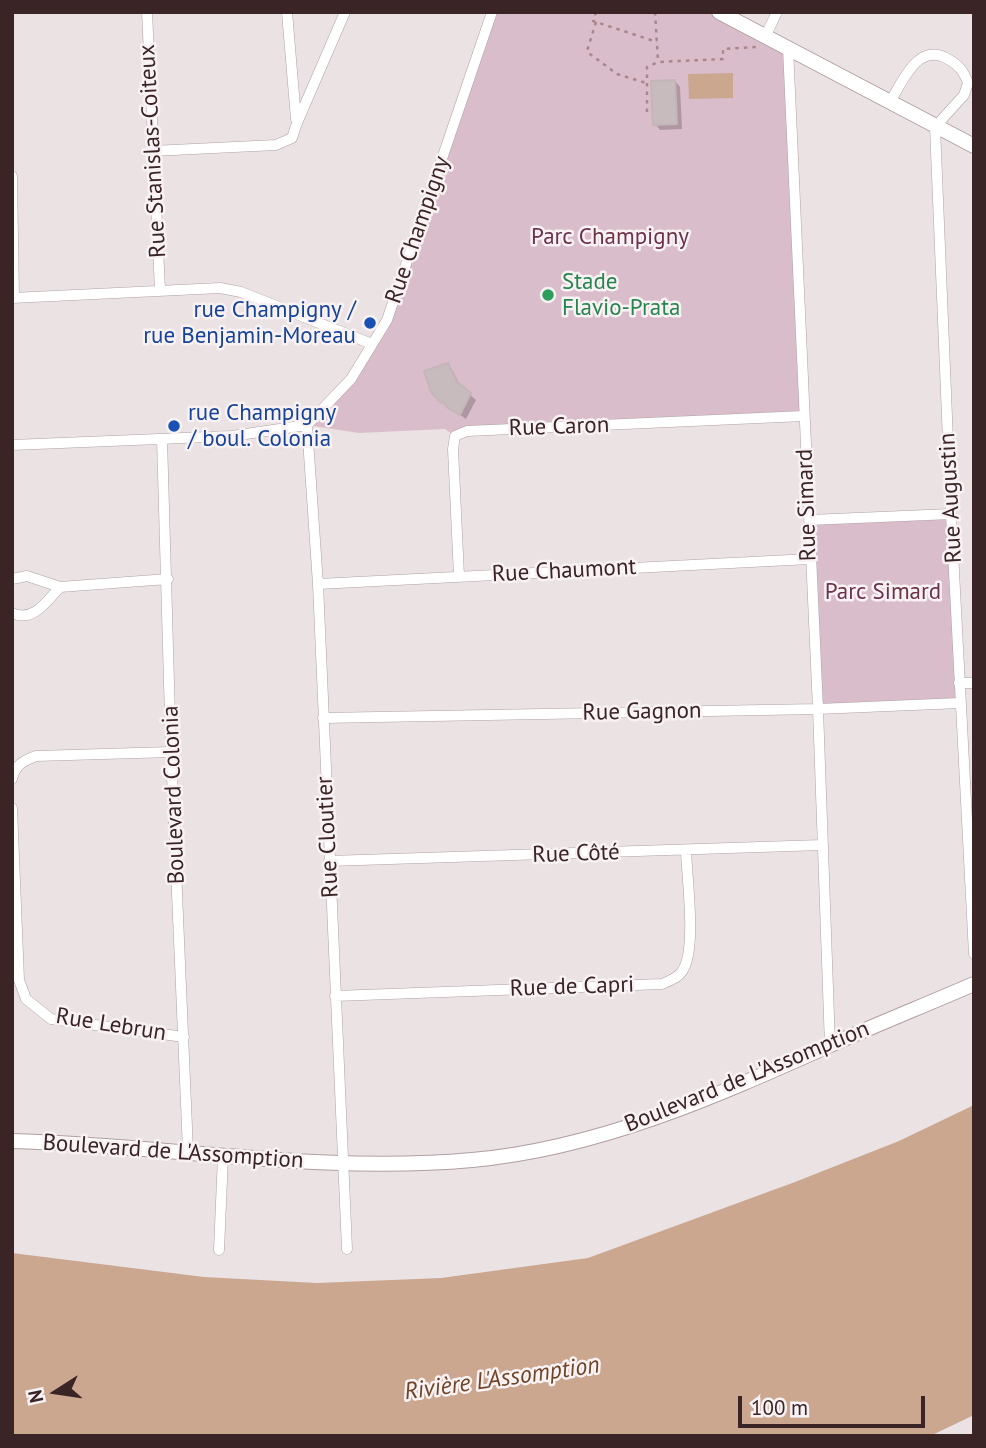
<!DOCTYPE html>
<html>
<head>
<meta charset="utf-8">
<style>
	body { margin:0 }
	#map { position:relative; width:986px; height:1448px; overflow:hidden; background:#ebe2e4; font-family:"PT Sans",sans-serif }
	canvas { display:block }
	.frame { position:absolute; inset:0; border:14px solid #3a2425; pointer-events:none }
	.north { position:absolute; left:21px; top:1357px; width:70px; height:70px; -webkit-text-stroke:5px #f8f2f4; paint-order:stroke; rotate:258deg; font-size:19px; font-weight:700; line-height:28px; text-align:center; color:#3a2425 }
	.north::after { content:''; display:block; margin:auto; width:24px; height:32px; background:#3a2425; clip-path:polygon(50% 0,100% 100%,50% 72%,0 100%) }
	.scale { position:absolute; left:738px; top:1396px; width:187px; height:32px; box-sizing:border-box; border:4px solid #3a2425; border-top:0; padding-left:9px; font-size:21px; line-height:24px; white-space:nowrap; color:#3a2425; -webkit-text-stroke:5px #f8f2f4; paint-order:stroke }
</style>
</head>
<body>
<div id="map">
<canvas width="986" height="1448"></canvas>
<div class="frame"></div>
<div class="north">N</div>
<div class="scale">100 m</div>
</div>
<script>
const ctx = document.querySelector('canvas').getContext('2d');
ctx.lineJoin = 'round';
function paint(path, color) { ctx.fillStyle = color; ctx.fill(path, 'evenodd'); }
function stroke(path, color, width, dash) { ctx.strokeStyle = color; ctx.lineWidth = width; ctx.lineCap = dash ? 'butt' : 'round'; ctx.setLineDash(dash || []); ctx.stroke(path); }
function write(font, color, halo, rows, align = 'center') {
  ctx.font = font + ' "PT Sans",sans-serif'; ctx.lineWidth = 5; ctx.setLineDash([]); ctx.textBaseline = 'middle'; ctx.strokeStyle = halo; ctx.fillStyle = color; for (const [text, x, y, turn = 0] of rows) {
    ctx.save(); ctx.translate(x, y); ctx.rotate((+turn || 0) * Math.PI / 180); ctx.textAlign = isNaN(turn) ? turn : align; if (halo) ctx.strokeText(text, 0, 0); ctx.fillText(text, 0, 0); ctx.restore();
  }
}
paint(new Path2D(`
	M489 12H719L788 48 804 416 455 436 445 429 359 433 307 425 351 379 387 320Z
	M951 514 960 703 818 709 809 520Z`), '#dabdcb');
paint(new Path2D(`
	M733 73V98L689 99 688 74Z
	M974 1105V1415L930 1436H12V1253L204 1277 317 1283 441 1278 588 1258 795 1182 899 1141Z`), '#cba790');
paint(new Path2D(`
	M675 81 680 87 682 129 660 130 655 124Z
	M447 365 453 371 461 387 476 400 466 419 442 402Z`), '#0003');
const building = new Path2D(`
	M675 80 677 124 653 125 651 81Z
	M448 363 457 382 471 393 460 415 448 408 443 402 441 403 431 392 424 371Z`);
paint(building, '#c8bbbd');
stroke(building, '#c4b5b8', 2);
const street = new Path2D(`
	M147 12 160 290
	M287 12 296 119
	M766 35 777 12
	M788 48 818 709 830 1045
	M891 100C903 81 918 43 946 58 959 65 963 70 968 83L964 95 935 127 951 514 974 954
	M152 151 276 145 292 138 297 123 345 12
	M12 176 14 298
	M12 298 220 288 241 292 372 344
	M307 425 318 584 347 1249
	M162 439 171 752 188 1151
	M12 445 232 436 307 425 351 379 387 320 492 12
	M809 520 951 514
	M459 576 453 449 455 436 467 431 804 416
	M12 579 27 576 60 587C47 601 33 623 12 613
	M318 584 810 559
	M60 587 168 579
	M959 683H974
	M323 718 818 709 960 703
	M12 779C15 765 23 761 36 756L171 752
	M12 808 19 980 26 999 51 1019 184 1037
	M329 861 822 845
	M335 996 662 984C671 980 680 977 684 968 696 945 687 879 686 851
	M219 1250 223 1156`);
const secondary = new Path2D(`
	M719 12 974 146
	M12 1141C166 1145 318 1174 472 1160 597 1149 714 1097 828 1046 876 1025 925 1005 974 984`);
stroke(street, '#afa1a3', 11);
stroke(secondary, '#b29fa1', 16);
stroke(new Path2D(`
	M596 12 593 21 657 42
	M655 12 658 61
	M596 22 587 51 590 54 617 74 646 83
	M647 112V67L658 62 723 59V49L756 47`), '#ab8689', 2.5, [3.5, 5]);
stroke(street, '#fff', 10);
stroke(secondary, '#fff', 14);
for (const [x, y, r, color] of [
	[548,295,7,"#2e9e5b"],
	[370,323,7,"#1a4fb4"],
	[174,426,7,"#1a4fb4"]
]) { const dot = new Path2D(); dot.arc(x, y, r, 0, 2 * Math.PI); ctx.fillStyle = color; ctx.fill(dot); stroke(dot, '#f8f2f4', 2.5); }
write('23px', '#3a2425', '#f8f2f4', [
	["Rue Stanislas-Coiteux",153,151,-93],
	["Rue Champigny",418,230,-71],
	["Rue Caron",559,427,-2],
	["Rue Augustin",951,498,-93],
	["Rue Simard",807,505,-92],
	["Rue Chaumont",564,571,-3],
	["Rue Gagnon",642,712,-1],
	["Boulevard Colonia",174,795,-92],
	["Rue Cloutier",328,837,-93],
	["Rue Côté",576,854,-2],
	["Rue de Capri",572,987,-2],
	["Rue Lebrun",111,1025,9],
	["Boulevard de L'Assomption",747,1077,-22],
	["Boulevard de L'Assomption",173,1152,4]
]);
write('23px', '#6d3248', '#f8f2f4', [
	["Parc Champigny",610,237],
	["Parc Simard",883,592]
]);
write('23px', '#27864d', '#f8f2f4', [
	["Stade",562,282],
	["Flavio-Prata",562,308]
], 'left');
write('23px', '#164399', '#f8f2f4', [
	["rue Champigny /",356,310],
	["rue Benjamin-Moreau",356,336],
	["rue Champigny",188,413,"left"],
	["/ boul. Colonia",188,439,"left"]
], 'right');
write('italic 24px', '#704324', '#f8f2f4', [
	["Rivière L'Assomption",502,1379,-8]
]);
</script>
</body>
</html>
